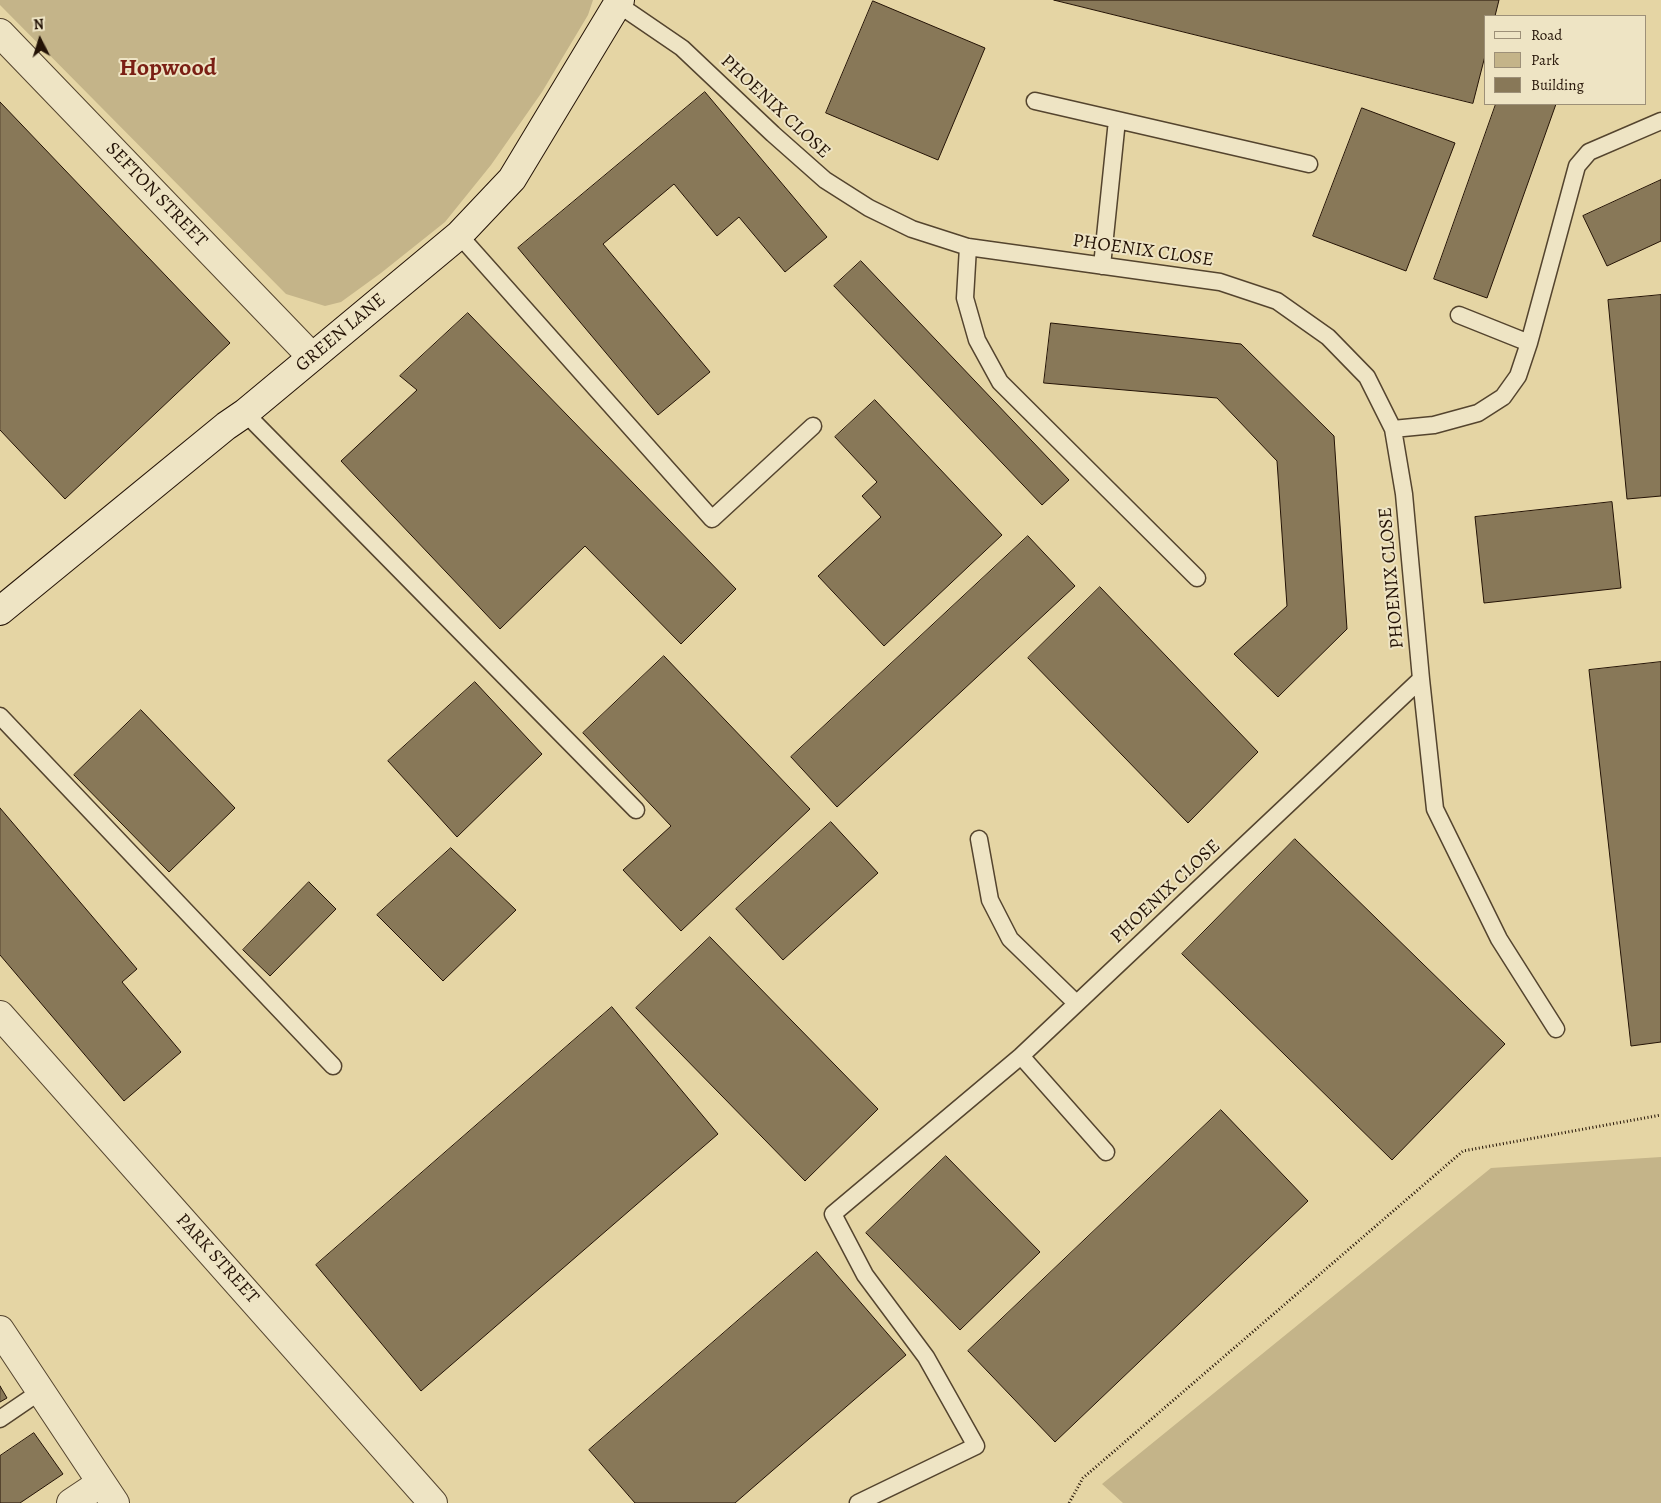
<!DOCTYPE html>
<html>
<head>
<meta charset="utf-8">
<style>
	body { margin:0 }
	#map { position:relative; width:1661px; height:1503px; overflow:hidden; background:#e5d5a4; font-family:Alegreya,serif }
	canvas { display:block }
	.legend { position:absolute; left:1484px; top:15px; width:162px; height:90px; box-sizing:border-box; background:#eee4c4; border:1px solid #9d9078; margin:0; padding:6px 9px; list-style:none; font-size:15px; color:#241306 }
	.legend li { display:flex; align-items:center; gap:10px; height:25px }
	.legend b { width:25px; border:1px solid #9d9078 }
	.north { position:absolute; left:15px; top:15px; width:50px; height:50px; -webkit-text-stroke:4px #eee4c4; paint-order:stroke; rotate:355deg; font-size:14px; font-weight:700; line-height:20px; text-align:center; color:#241306 }
	.north::after { content:''; display:block; margin:auto; width:18px; height:22px; background:#241306; clip-path:polygon(50% 0,100% 100%,50% 72%,0 100%) }
</style>
</head>
<body>
<div id="map">
<canvas width="1661" height="1503"></canvas>
<ul class="legend">
<li><b style="height:6px;background:#eee4c4"></b>Road</li>
<li><b style="height:14px;background:#c4b489"></b>Park</li>
<li><b style="height:14px;background:#887858"></b>Building</li>
</ul>
<div class="north">N</div>
</div>
<script>
const ctx = document.querySelector('canvas').getContext('2d');
ctx.lineJoin = 'round';
function paint(path, color) { ctx.fillStyle = color; ctx.fill(path, 'evenodd'); }
function stroke(path, color, width, dash) { ctx.strokeStyle = color; ctx.lineWidth = width; ctx.lineCap = dash ? 'butt' : 'round'; ctx.setLineDash(dash || []); ctx.stroke(path); }
function write(font, color, halo, rows, align = 'center') {
  ctx.font = font + ' Alegreya,serif'; ctx.lineWidth = 4; ctx.setLineDash([]); ctx.textBaseline = 'middle'; ctx.strokeStyle = halo; ctx.fillStyle = color; for (const [text, x, y, turn = 0] of rows) {
    ctx.save(); ctx.translate(x, y); ctx.rotate((+turn || 0) * Math.PI / 180); ctx.textAlign = isNaN(turn) ? turn : align; if (halo) ctx.strokeText(text, 0, 0); ctx.fillText(text, 0, 0); ctx.restore();
  }
}
paint(new Path2D(`
	M0 0H593L588 15 542 92 491 165 445 222 381 273 341 302 325 306 286 294 0 5Z
	M1661 1157V1503H1123L1102 1484 1491 1168Z`), '#c4b489');
const building = new Path2D(`
	M1054 0H1499L1495 16H1485V56L1473 103Z
	M873 1 985 48 938 160 826 113Z
	M705 92 827 237 785 272 739 217 717 236 674 184 603 244 710 372 658 415 518 248Z
	M0 102 230 343 65 499 0 430Z
	M1496 104H1556L1487 298 1434 279Z
	M1362 108 1455 143 1406 271 1313 236Z
	M1661 180V241L1607 266 1583 216Z
	M861 261 1069 480 1042 505 834 286Z
	M1661 295V496L1627 499 1608 300Z
	M468 313 736 589 681 644 585 546 500 629 341 461 417 390 400 376Z
	M1051 323 1241 344 1334 436 1347 629 1278 697 1234 654 1287 606 1277 461 1217 398 1044 383Z
	M875 400 1002 535 884 646 818 576 881 517 862 496 877 482 835 437Z
	M1612 502 1621 588 1484 603 1475 517Z
	M1028 536 1075 586 837 807 791 757Z
	M1100 587 1258 752 1188 823 1028 658Z
	M664 656 810 809 681 931 623 870 671 826 583 733Z
	M1661 662V1042L1631 1046 1589 670Z
	M475 682 542 754 457 837 388 761Z
	M141 710 235 808 169 872 74 775Z
	M0 808 137 969 122 982 181 1052 124 1101 0 955Z
	M831 822 878 873 783 960 736 909Z
	M1295 839 1505 1044 1392 1160 1182 954Z
	M451 848 516 910 443 981 377 915Z
	M309 882 336 909 270 976 243 950Z
	M710 937 878 1109 805 1181 636 1008Z
	M612 1007 718 1134 421 1391 316 1265Z
	M1221 1110 1308 1201 1055 1442 968 1351Z
	M946 1156 1040 1252 960 1330 866 1233Z
	M817 1252 906 1355 735 1503H635L589 1450Z
	M0 1386 7 1398 0 1402Z
	M34 1433 63 1474 20 1503H0V1456Z`);
paint(building, '#887858');
stroke(building, '#241306', 1);
const lane = new Path2D(`
	M619 5 682 48 773 134 825 180 869 208 912 229 968 247 1220 282 1277 301 1328 337 1367 377 1393 429 1404 494 1421 679 1021 1056 833 1214 865 1275 926 1357 976 1446 858 1503
	M1035 101 1309 164
	M459 235 712 519 813 426
	M968 247 965 298 977 340 1000 382 1197 578
	M1102 266 1117 120
	M1459 315 1529 343
	M245 413 636 810
	M1393 429 1434 425 1478 413 1503 397 1518 376 1529 343 1577 166 1589 152 1661 121
	M1421 679 1435 809 1499 939 1556 1029
	M0 716 333 1066
	M979 839 990 900 1010 939 1076 1003
	M1021 1056 1106 1152
	M0 1419 41 1391`);
const street = new Path2D(`
	M0 33 312 357
	M0 1015 433 1503
	M0 1330 115 1503
	M71 1503 101 1483`);
const secondary = new Path2D(`
	M0 611 226 426 245 413 459 235 512 179 620 0`);
stroke(lane, '#54442e', 19);
stroke(street, '#54442e', 30);
stroke(secondary, '#241306', 30);
stroke(new Path2D(`
	M1069 1503 1083 1478 1463 1151 1661 1115`), '#241306', 3, [1, 2.5]);
stroke(lane, '#eee4c4', 16);
stroke(street, '#eee4c4', 28);
stroke(secondary, '#eee4c4', 28);
write('19px', '#241306', '#eee4c4', [
	["PHOENIX CLOSE",775,107,43],
	["SEFTON STREET",156,195,46],
	["PHOENIX CLOSE",1143,251,8],
	["GREEN LANE",341,333,-40],
	["PHOENIX CLOSE",1392,578,-95],
	["PHOENIX CLOSE",1166,892,-43],
	["PARK STREET",217,1259,48]
]);
write('bold 24px', '#7a1f14', '#eee4c4', [
	["Hopwood",168,69]
]);
</script>
</body>
</html>
